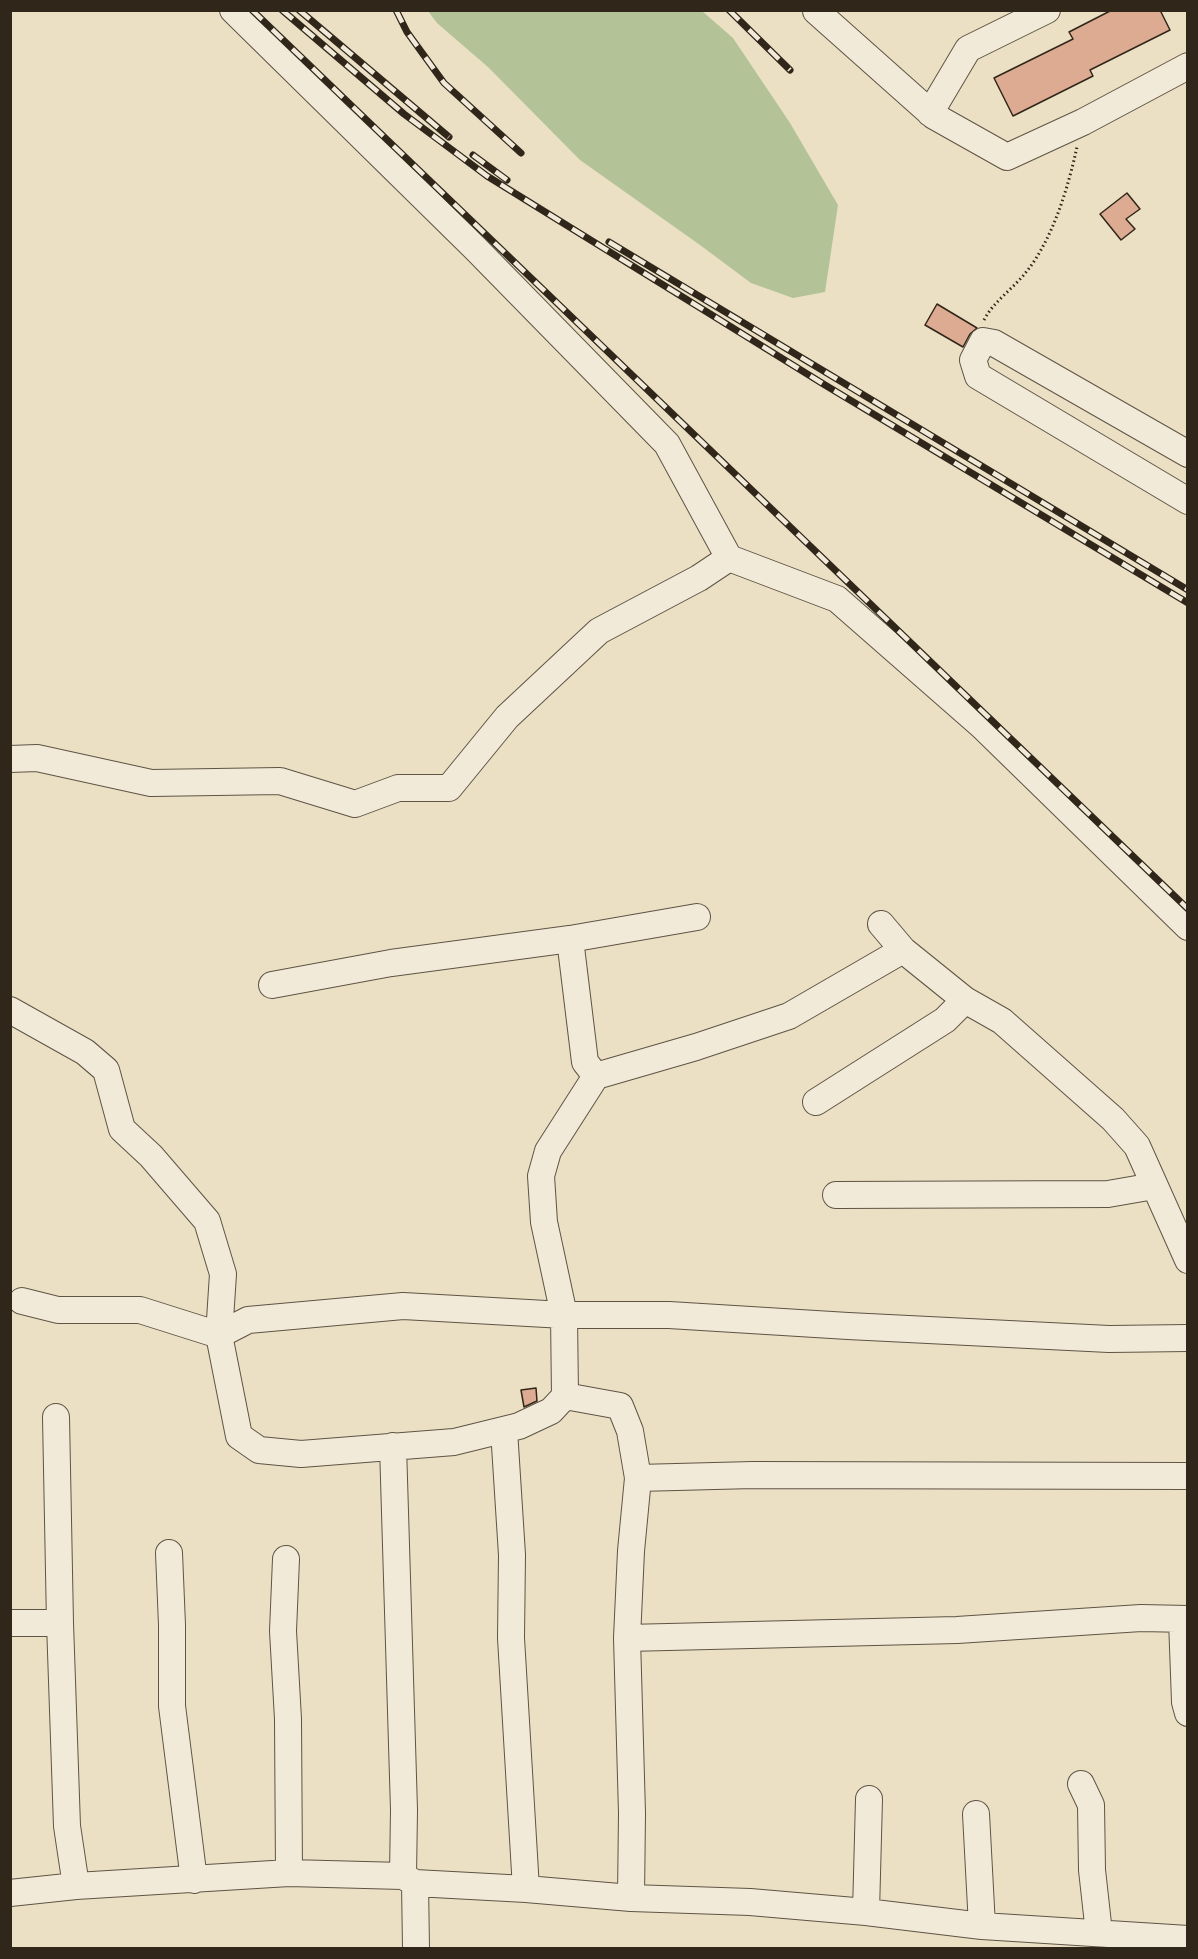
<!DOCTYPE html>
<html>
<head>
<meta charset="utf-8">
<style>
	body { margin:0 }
	#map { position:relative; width:1198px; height:1959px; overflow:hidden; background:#ebdfc4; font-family:"Gentium Book Plus",serif }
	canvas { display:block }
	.frame { position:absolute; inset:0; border:12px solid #30261a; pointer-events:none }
</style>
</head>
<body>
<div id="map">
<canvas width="1198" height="1959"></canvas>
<div class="frame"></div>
</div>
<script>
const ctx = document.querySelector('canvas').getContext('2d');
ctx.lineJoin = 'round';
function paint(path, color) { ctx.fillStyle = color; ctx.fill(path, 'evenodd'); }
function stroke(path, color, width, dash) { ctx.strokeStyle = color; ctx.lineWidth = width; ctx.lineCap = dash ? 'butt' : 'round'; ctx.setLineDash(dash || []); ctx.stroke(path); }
paint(new Path2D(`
	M428 11H702L733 38 790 123 838 205 825 292 793 298 751 283 700 245 580 160 488 67 437 23Z`), '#b3c397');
const building = new Path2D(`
	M1112 10H1160L1170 30 1090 70 1093 76 1013 116 994 78 1073 39 1069 32Z
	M1127 193 1140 209 1126 219 1135 229 1121 240 1100 214Z
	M937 304 977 328 970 334 963 347 925 325Z
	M536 1388 537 1401 524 1407 521 1390Z`);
paint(building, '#dcab91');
stroke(building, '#30261a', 1.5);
const minor = new Path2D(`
	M233 10 476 249 667 444 729 558 837 599 982 726 1188 927
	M816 11 934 116 1007 157 1083 122 1188 66
	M930 113 968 49 1047 10
	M1188 454 994 343 983 341 973 360 978 376 1188 501
	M10 759 37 758 151 783 280 781 355 804 398 788H449L507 717 599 631 699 578 729 558
	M881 924 903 950 965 1000 1002 1021 1113 1119 1137 1146 1188 1260
	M570 939 585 1062 596 1076
	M272 985 391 963 570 939 697 917
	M10 1010 85 1052 106 1070 122 1129 151 1156 207 1221 223 1274 219 1335 239 1436 259 1450 301 1454 454 1442 519 1426 551 1411 565 1396 564 1315 544 1222 541 1176 548 1151 596 1076 696 1047 789 1016 903 950
	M816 1102 945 1020 965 1000
	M836 1195 1108 1194 1154 1186
	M22 1301 58 1310H140L219 1335 248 1320 403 1306 564 1315H669L848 1326 1109 1339 1188 1338
	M565 1396 620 1406 630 1431 638 1478 631 1551 627 1638 632 1813 631 1898
	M56 1417 60 1623 67 1826 76 1886
	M504 1430 512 1555 511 1638 526 1889
	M393 1446 404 1810 403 1876
	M638 1478 753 1475 1188 1476
	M169 1553 172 1625V1706L194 1880
	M286 1559 283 1631 288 1719 289 1873
	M1182 1620 1185 1702 1188 1713
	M10 1623H60
	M627 1638 957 1630 1141 1618 1188 1619
	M1081 1784 1091 1805 1092 1870 1099 1933
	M976 1814 982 1926
	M415 1883 416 1948
	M10 1893 76 1886 289 1873 403 1876 415 1883 526 1889 631 1898 750 1902 866 1912 982 1926 1188 1939
	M866 1912 869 1799`);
stroke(minor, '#5f5444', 28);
stroke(new Path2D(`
	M984 320C993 302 1014 288 1027 271 1053 238 1068 188 1077 147`), '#30261a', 3, [1.5, 3]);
stroke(minor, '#f2ead9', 26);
const rail = new Path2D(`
	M252 10 1188 909
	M282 10 404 114 487 176 825 385 1188 603
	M299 10 449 137
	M396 10 407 32 444 83 521 153
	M729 10 790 70
	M473 155 507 180
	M609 242 1188 590`);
stroke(rail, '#30261a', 7);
stroke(rail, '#f2ead9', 4.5, [14]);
</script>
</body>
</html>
